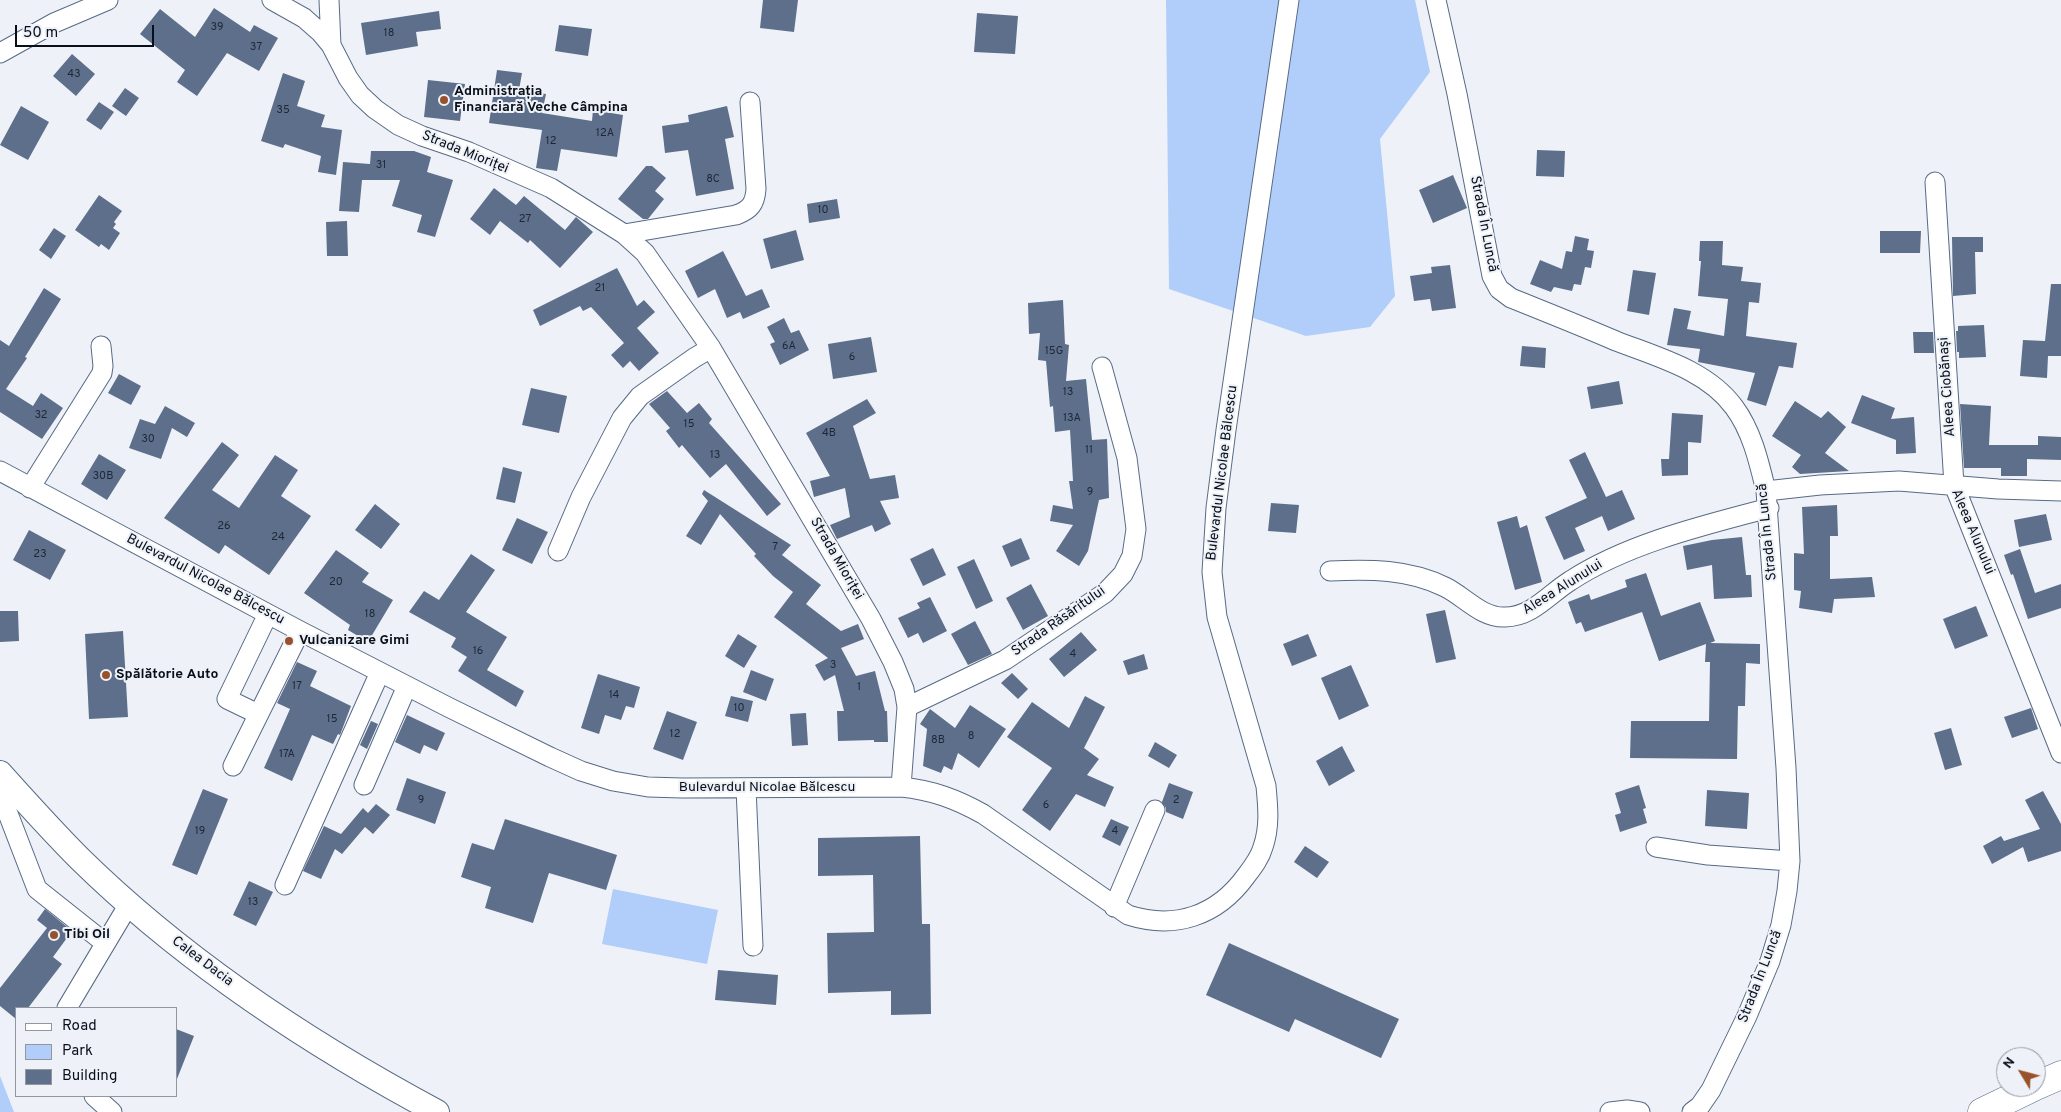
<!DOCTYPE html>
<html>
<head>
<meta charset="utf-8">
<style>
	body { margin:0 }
	#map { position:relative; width:2061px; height:1112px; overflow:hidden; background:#eef2f8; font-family:Overpass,sans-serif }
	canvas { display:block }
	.legend { position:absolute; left:15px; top:1007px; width:162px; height:90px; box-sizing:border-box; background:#eef2f8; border:1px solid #92979f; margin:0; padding:6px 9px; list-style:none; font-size:15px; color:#080f19 }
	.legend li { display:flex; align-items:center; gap:10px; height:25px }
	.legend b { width:25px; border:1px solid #92979f }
	.north { position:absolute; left:1996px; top:1047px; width:50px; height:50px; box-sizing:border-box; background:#eef2f8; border:1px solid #92979f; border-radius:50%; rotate:307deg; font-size:14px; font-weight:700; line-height:20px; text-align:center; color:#080f19 }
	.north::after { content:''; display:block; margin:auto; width:18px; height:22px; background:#98512a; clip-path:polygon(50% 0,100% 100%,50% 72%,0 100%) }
	.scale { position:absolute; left:15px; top:25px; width:139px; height:22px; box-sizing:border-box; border:2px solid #080f19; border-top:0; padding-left:6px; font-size:15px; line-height:18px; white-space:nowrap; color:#080f19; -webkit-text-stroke:4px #eef2f8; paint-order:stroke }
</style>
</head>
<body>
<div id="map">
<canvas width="2061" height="1112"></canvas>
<ul class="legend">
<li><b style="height:6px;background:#fff"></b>Road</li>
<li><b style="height:14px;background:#b1cefa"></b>Park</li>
<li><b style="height:14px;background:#5d6f8b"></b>Building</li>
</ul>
<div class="north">N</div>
<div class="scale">50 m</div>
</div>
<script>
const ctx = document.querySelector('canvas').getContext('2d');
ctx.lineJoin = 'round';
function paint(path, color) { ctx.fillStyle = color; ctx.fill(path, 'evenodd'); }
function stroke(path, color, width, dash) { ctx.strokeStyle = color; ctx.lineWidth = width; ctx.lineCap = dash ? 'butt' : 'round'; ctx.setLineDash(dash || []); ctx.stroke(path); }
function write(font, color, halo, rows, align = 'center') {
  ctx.font = font + ' Overpass,sans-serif'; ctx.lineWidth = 4; ctx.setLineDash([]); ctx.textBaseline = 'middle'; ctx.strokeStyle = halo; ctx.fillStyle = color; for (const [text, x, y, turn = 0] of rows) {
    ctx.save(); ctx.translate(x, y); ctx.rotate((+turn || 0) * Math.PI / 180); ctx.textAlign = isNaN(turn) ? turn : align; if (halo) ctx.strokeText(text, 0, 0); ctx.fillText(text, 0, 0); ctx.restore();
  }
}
paint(new Path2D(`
	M1166 0H1415L1430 72 1380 139 1395 296 1370 327 1306 336 1169 289Z
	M613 889 718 910 707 964 602 944Z
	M0 1076 14 1112H0Z`), '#b1cefa');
paint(new Path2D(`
	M763 0H798L794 32 760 28Z
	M214 8 250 32 254 25 278 38 259 71 227 53 197 96 177 82 185 70 140 34 160 9 195 37Z
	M439 11 441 29 416 32 418 46 366 55 361 23Z
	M977 13 1018 16 1015 54 974 52Z
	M559 25 592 29 588 56 555 51Z
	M72 54 95 74 76 96 53 76Z
	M497 70 522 73 519 90 546 94 542 113 592 121 593 110 623 115 617 157 561 149 557 171 536 168 542 130 489 123Z
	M283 73 305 81 297 106 325 115 321 127 342 130 336 175 318 172 321 156 285 144 283 148 261 141Z
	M428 80 465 84 460 121 424 117Z
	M125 88 139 98 126 116 112 106Z
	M99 102 114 112 101 130 86 120Z
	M21 106 49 122 28 160 0 145Z
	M727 106 734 137 725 139 734 189 696 196 688 150 665 153 662 126 689 122 688 115Z
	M1537 150 1565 151 1564 177 1536 176Z
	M371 151H414L431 157 427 172 453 180 435 237 417 232 422 215 392 206 400 180H362L359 212 339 211 343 162 370 164Z
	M646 166H652L666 178 655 191 664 199 648 219H643L618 199Z
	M1453 175 1467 208 1433 223 1419 190Z
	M494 188 516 205 524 196 565 230 576 217 593 232 560 268 530 240 528 243 500 221 490 235 470 219Z
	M99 195 122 211 114 222 116 224 113 228 120 233 109 250 101 244 99 247 75 230Z
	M837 199 840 218 809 223 807 204Z
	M347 221 348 256H327L326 222Z
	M54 228 66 236 51 259 39 250Z
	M796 230 804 260 771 269 763 239Z
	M1880 231H1921L1920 253H1880Z
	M1575 236 1589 239 1587 250 1594 251 1591 268 1585 267 1581 285 1574 284 1572 291 1554 287 1551 292 1530 284 1540 260 1562 269 1566 251 1572 252Z
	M1952 237H1983V252H1975L1976 294 1953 296Z
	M1700 241H1723L1722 265 1743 267 1741 281 1761 283 1759 303 1749 302 1746 336 1797 343 1793 368 1779 366 1766 406 1747 400 1755 373 1698 362 1700 349 1667 345 1674 308 1691 311 1687 329 1724 336 1728 299 1698 296 1701 261H1699Z
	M723 251 746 296 762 289 770 307 743 319 740 312 727 318 715 289 698 298 685 271Z
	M1450 265 1456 308 1432 311 1430 299 1414 301 1410 276 1432 273 1431 267Z
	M617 268 637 306 644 300 655 312 637 328 659 353 639 371 630 361 623 368 611 355 624 343 591 307 583 311 580 306 540 326 533 310Z
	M1633 270 1656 273 1649 315 1627 311Z
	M2051 284H2061V356H2048L2047 378 2020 376 2023 340 2045 341Z
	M44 288 61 299 25 357 27 358 6 389 33 406 41 393 63 408 42 439 0 412V340L9 346Z
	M1063 300 1065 344 1069 345 1066 381 1086 379 1092 440 1107 439 1109 498 1099 500 1088 551 1079 566 1056 551 1073 525 1050 521 1053 505 1073 509 1069 481H1073L1070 430 1055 432 1053 406 1050 407 1046 361 1038 360 1040 333 1029 334 1028 303Z
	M784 318 791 333 799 330 809 350 780 365 770 344 775 342 767 327Z
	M1984 325 1986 357 1959 358V352H1957L1956 331H1958V326Z
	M1913 332H1933L1934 353H1914Z
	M871 337 877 372 833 379 828 344Z
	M1522 346 1546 348 1545 368 1520 366Z
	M119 374 141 386 131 405 108 393Z
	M1619 381 1623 404 1591 409 1587 387Z
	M531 388 567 396 559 433 522 425Z
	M667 391 687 413 699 403 712 419 709 423 781 504 767 516 726 464 710 478 682 445 679 448 666 431 670 428 649 404Z
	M1862 395 1895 408 1891 419 1914 417 1916 453 1896 454V440L1851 423Z
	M867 399 876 413 853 426 870 479 895 475 899 498 880 501 891 524 875 532 872 525 837 539 830 525 850 517 845 488 814 497 810 481 830 476 806 433Z
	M1795 401 1821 418 1828 411 1846 427 1825 453 1849 471 1800 474 1792 467 1801 455 1772 436Z
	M1960 404 1991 406 1989 445H2038V436L2061 437V460L2027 459V476H2001V468H1964Z
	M165 406 195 423 187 437 172 428 161 459 129 448 140 419 155 424Z
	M1672 413 1703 415 1701 443 1688 442V475L1662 476 1661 459H1669Z
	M222 442 239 455 212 490 239 508 275 455 298 470 281 496 311 516 269 575 225 545 219 554 164 518Z
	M1585 452 1606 497 1622 490 1635 519 1608 531 1602 516 1575 528 1585 551 1564 560 1545 517 1587 498 1569 460Z
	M99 454 126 470 107 500 81 484Z
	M503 467 522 472 515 503 496 499Z
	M704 490 791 545 782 555 821 585 806 604 841 631 858 624 864 639 841 648 856 676 875 671 885 711H887L888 742H874V740L838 741 837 711H844L835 675 824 681 815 665 828 658 774 617 793 592 773 576 754 556 756 554 720 514 701 545 686 536 708 501 702 494Z
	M1271 503 1299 505 1296 533 1268 531Z
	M375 504 400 524 381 549 355 530Z
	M1837 505 1838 536H1830V579L1872 577 1875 597 1834 599 1832 613 1799 608 1801 591 1794 590V553L1804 554 1802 507Z
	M2046 514 2052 540 2019 547 2014 520Z
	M1517 516 1520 528 1527 525 1542 582 1515 590 1497 522Z
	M517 518 548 532 532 564 502 550Z
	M29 530 66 550 50 580 13 560Z
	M1742 537 1746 575H1751L1752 597 1714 599 1712 565 1687 570 1683 546 1712 540Z
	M1021 538 1030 559 1011 567 1002 546Z
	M933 548 946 575 923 586 910 559Z
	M2020 549 2035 593 2061 584V608L2028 619 2013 574 2011 575 2004 555Z
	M336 550 369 573 362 582 393 600 368 642 348 630 350 625 304 593Z
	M471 554 495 570 466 612 507 637 487 670 524 691 516 707 458 671 467 657 451 647 456 638 409 612 424 591 439 600Z
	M974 559 993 601 976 609 957 567Z
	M1646 573 1661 616 1700 602 1715 641 1710 643 1760 644V664L1746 663 1745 706H1738L1737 759 1630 758 1631 721H1709L1710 662H1705L1706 644 1659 661 1642 612 1585 632 1581 622 1576 624 1568 602 1589 594 1591 600 1627 587 1625 580Z
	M1031 584 1048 616 1023 630 1006 598Z
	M930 597 947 631 923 643 918 633 908 638 898 618 920 608 917 603Z
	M1976 606 1988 636 1955 649 1943 619Z
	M1445 610 1456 659 1436 663 1426 614Z
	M0 611H18L19 641 0 642Z
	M975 621 992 654 968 665 951 634Z
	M123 631 128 717 89 719 85 634Z
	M1081 632 1097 650 1064 677 1049 659Z
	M738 634 757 646 744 668 725 656Z
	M1308 634 1317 656 1292 666 1283 644Z
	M1144 654 1148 669 1128 675 1123 661Z
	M297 662 317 671 310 686 351 706 340 735 338 734 333 744 312 735 292 781 264 768 290 709 277 703Z
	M1351 665 1369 706 1339 720 1321 678Z
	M751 670 774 679 766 701 743 692Z
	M1012 673 1028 689 1018 699 1001 683Z
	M598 674 640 687 634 708 626 706 621 720 605 715 599 734 581 728Z
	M731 696 753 701 748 722 725 716Z
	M1085 696 1105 707 1084 748 1099 759 1087 775 1114 787 1105 807 1076 794 1050 831 1022 810 1052 768 1007 737 1032 702 1069 728Z
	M970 705 1006 729 979 768 958 753 952 770 944 766 941 773 923 766 927 729 920 724 930 709 955 728Z
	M2031 708 2038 729 2012 738 2004 717Z
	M667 711 697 722 683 760 653 749Z
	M806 713 808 745 792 746 790 714Z
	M407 715 445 733 437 751 424 745 420 754 395 742Z
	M371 721 378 724 367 749 360 745Z
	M1951 728 1962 765 1945 770 1934 733Z
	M1155 742 1177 755 1169 768 1148 756Z
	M1342 746 1355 771 1329 786 1316 761Z
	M407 778 446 792 435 824 396 810Z
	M1169 783 1193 792 1183 819 1166 812V808L1162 802Z
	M1639 785 1646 808 1643 809 1647 823 1620 832 1615 815 1621 813 1615 793Z
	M203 789 228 799 197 875 172 865Z
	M1707 790 1749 793 1747 829 1705 826Z
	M2043 791 2061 824V851L2028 862 2023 847 1992 864 1983 846 2001 836 2004 841 2040 829 2025 800Z
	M376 804 390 815 373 834 365 827 342 854 335 849 321 879 303 871 324 826 341 834 363 808 368 813Z
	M505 819 617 855 606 890 549 873 533 923 485 908 491 887 461 877 472 843 494 850Z
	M1111 819 1129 827 1120 846 1102 837Z
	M920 836 922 924H930L931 1014 891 1015V991L828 993 827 933 874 932 873 875 818 876V838Z
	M1305 846 1329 862 1317 878 1294 862Z
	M249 881 273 892 256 926 233 915Z
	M45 909 72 931 53 957 62 964 28 1008H16V1019L0 1006V988L47 928 37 920Z
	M1229 943 1399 1019 1381 1058 1295 1019 1289 1032 1206 995Z
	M718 970 778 975 776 1005 715 1000Z
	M176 1029 194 1036 177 1079H176Z`), '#5d6f8b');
const minor = new Path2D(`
	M272 0 304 18 321 33 331 45 348 78 360 95 375 109 398 125 422 136 469 152 551 188 624 234 645 253 711 348 871 619 893 662 904 689 907 707 901 787
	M329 0 331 45
	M1436 0 1457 94 1492 276 1499 289 1511 298C1546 312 1581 326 1616 341 1657 357 1707 370 1734 407 1752 431 1759 462 1766 491L1786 768 1790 861 1787 891 1781 925 1770 961 1747 1016 1711 1090 1700 1106 1692 1112
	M0 53 54 23 108 0
	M1935 182 1954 485 2061 753
	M624 234 736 215C750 210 755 204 756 189L750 102
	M0 471 300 631 448 707 550 757 581 771 613 781 648 787 682 788 901 787C932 790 956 799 983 814L1128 915C1175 930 1217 916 1246 876 1253 867 1260 858 1263 847 1270 827 1268 807 1266 786L1217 617 1212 572 1216 508 1226 430 1289 0
	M30 488 102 373 103 366 101 346
	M1766 491 1820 485 1899 481 1998 489 2061 491
	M558 551 581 497 622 418 640 396 694 358 711 348
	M1330 571C1369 569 1409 569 1445 587 1464 596 1481 618 1505 617 1532 617 1549 594 1570 581 1626 544 1704 525 1769 508
	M907 707 1005 660 1105 593 1123 574 1132 556 1136 529 1127 458 1102 367
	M258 714 227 699 268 614
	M233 766 300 631
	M0 783 7 811 37 889 105 943
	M364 785 407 686
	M746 788 753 946
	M1656 847 1708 855 1790 861
	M285 885 380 672
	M1114 907 1155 810
	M67 1008 129 904
	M94 1096 112 1112
	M1610 1112 1627 1110 1640 1112`);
const major = new Path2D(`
	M0 773C26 802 52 831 80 859 184 961 308 1043 437 1112`);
const highway = new Path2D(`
	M2036 1086 2061 1075
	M1982 1112 2034 1087`);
stroke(minor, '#576a85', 21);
stroke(major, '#576a85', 26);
stroke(highway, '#576a85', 29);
stroke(minor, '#fff', 19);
stroke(major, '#fff', 24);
stroke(highway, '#fff', 28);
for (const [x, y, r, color] of [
	[444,100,5,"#98512a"],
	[289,641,5,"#98512a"],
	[106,675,5,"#98512a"],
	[54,935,5,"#98512a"]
]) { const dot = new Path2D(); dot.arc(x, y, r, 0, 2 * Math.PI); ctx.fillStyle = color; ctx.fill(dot); stroke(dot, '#eef2f8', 2); }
write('11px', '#1d2736', null, [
	["39",217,28],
	["18",389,34],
	["37",256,48],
	["43",74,75],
	["35",283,111],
	["12A",605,134],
	["12",551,142],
	["31",381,166],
	["8C",713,180],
	["10",823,211],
	["27",525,220],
	["21",600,289],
	["6A",789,347],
	["15G",1054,352],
	["6",852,358],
	["13",1068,393],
	["32",41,416],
	["13A",1072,419],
	["15",689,425],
	["4B",829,434],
	["30",148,440],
	["11",1089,451],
	["13",715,456],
	["30B",103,477],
	["9",1090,493],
	["26",224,527],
	["24",278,538],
	["7",775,548],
	["23",40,555],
	["20",336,583],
	["18",370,615],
	["16",478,652],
	["4",1073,655],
	["3",833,666],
	["17",297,687],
	["1",859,688],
	["14",614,696],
	["10",739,709],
	["15",332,720],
	["12",675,735],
	["8",971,737],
	["8B",938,741],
	["17A",287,755],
	["9",421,801],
	["2",1176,801],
	["6",1046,806],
	["19",200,832],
	["4",1115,832],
	["13",253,903]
]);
write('bold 14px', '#080f19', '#eef2f8', [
	["Administrația",454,92],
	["Financiară Veche Câmpina",454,108],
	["Vulcanizare Gimi",299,641],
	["Spălătorie Auto",116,675],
	["Tibi Oil",64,935]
], 'left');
write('14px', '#080f19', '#eef2f8', [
	["Strada Mioriței",465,153,22],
	["Strada În Luncă",1483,224,79],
	["Aleea Ciobănași",1948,387,-94],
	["Bulevardul Nicolae Bălcescu",1223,473,-83],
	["Strada În Luncă",1768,532,-96],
	["Aleea Alunului",1972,532,67],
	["Strada Mioriței",836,559,60],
	["Bulevardul Nicolae Bălcescu",205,580,28],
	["Aleea Alunului",1563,588,-32],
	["Strada Răsăritului",1059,622,-35],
	["Bulevardul Nicolae Bălcescu",767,788],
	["Calea Dacia",202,962,37],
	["Strada În Luncă",1761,977,-69]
]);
</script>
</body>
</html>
